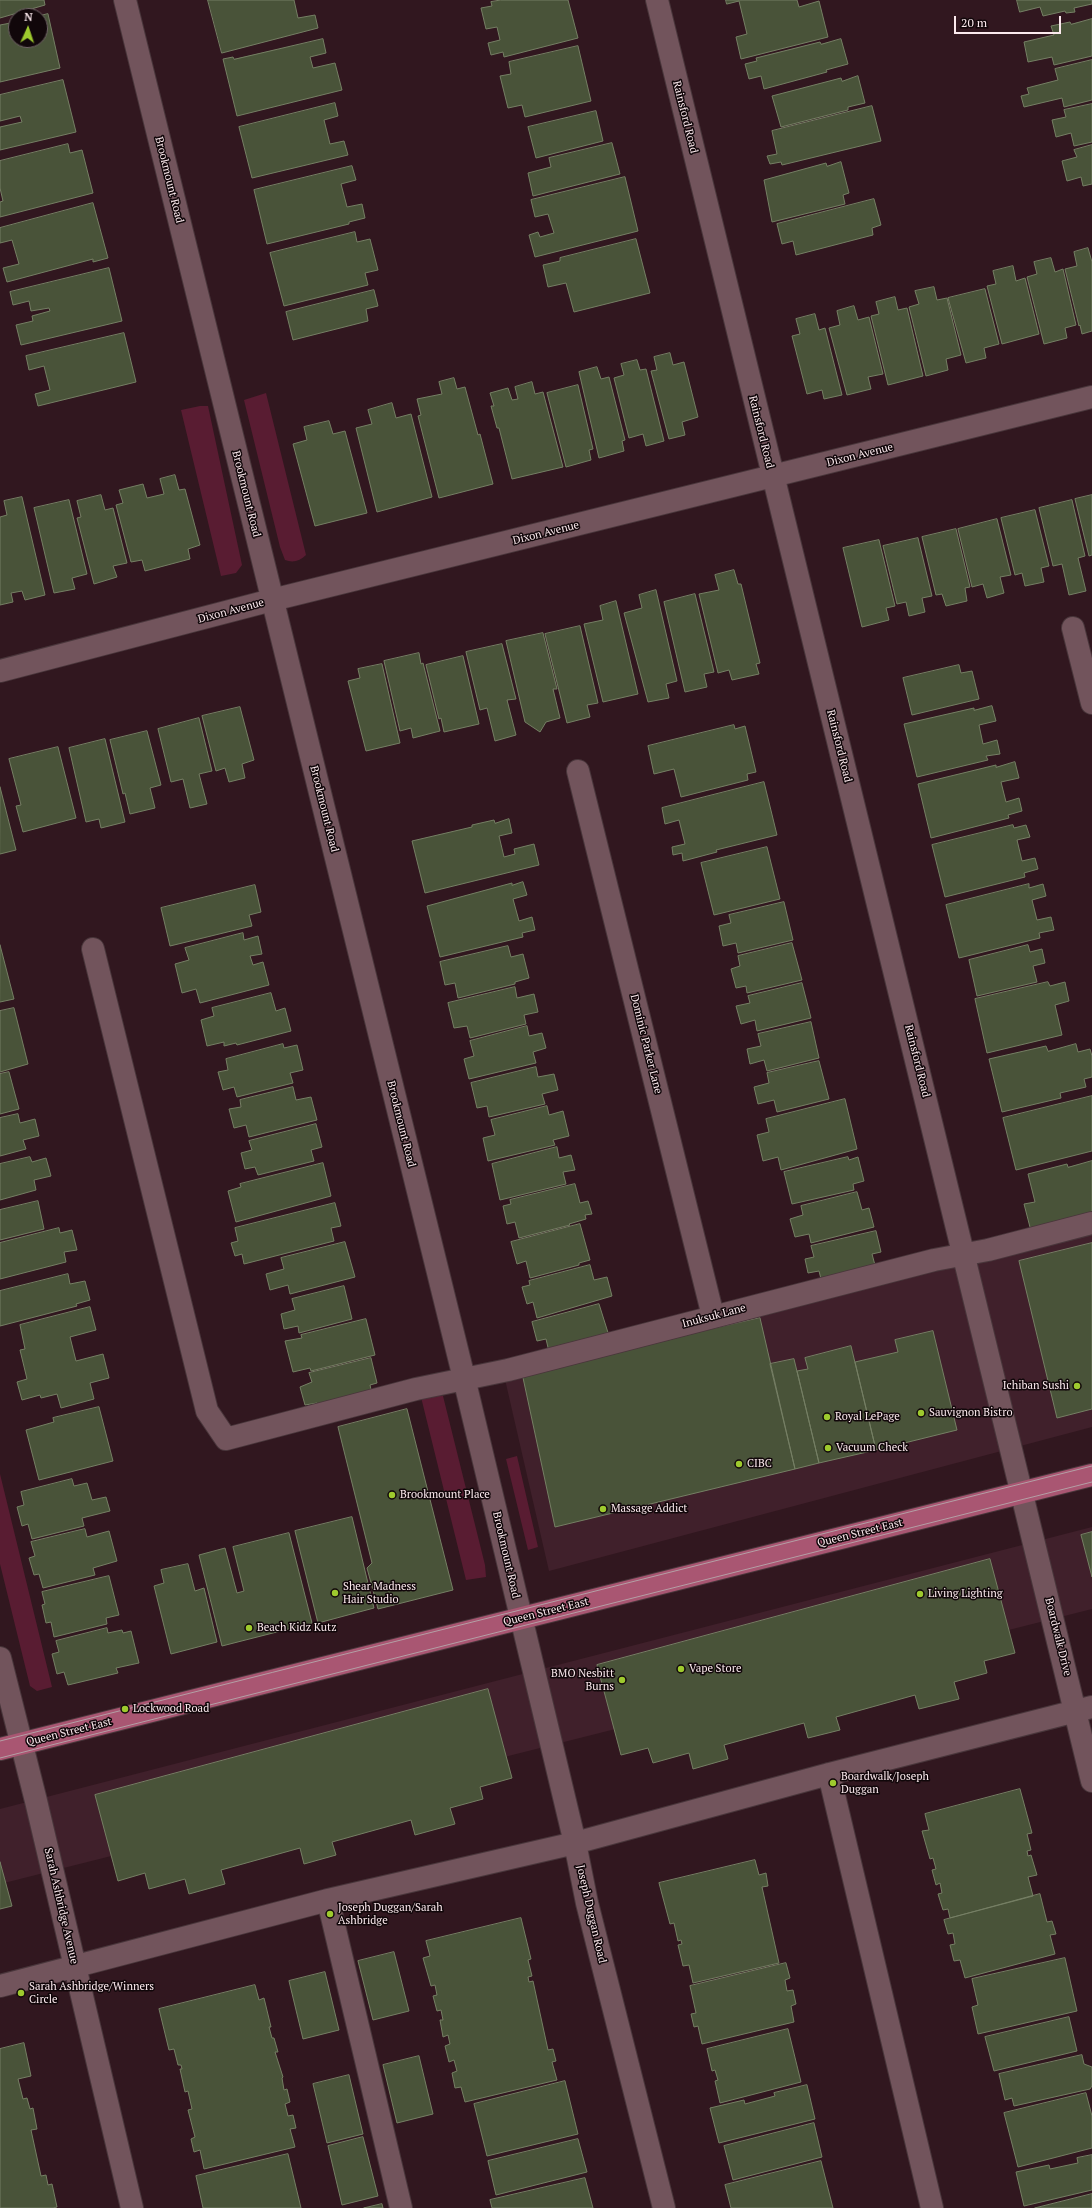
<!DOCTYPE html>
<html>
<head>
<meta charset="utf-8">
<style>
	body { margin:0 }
	#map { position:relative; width:1092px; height:2208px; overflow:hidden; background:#31171f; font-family:"PT Serif",serif }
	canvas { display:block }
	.north { position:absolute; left:8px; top:8px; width:40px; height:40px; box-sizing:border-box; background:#11070a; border:1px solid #6f6265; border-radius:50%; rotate:3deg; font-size:11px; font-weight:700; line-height:16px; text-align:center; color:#fceaee }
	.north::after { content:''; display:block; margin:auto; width:14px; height:18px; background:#9eca2e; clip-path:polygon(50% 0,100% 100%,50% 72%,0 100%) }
	.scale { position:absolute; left:954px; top:16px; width:107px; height:18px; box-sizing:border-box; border:2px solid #fceaee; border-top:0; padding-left:5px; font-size:12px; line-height:14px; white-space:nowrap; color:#fceaee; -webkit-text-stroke:3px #11070a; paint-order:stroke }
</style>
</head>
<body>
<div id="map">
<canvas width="1092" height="2208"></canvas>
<div class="north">N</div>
<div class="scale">20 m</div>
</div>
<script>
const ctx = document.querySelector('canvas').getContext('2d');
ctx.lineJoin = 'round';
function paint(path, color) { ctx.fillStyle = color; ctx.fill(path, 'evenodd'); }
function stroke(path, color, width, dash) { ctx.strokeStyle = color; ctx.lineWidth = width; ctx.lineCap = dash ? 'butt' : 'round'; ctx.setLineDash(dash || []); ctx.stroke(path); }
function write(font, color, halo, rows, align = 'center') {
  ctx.font = font + ' "PT Serif",serif'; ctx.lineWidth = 3; ctx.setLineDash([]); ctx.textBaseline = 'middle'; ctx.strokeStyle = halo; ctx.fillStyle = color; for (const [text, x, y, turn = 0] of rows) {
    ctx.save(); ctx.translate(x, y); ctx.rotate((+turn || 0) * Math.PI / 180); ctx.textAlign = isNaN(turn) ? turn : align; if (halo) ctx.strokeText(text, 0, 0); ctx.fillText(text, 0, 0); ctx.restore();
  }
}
paint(new Path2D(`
	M1092 1230V1427L549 1571 504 1375Z
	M1092 1527V1609L0 1884V1809Z`), '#40202b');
paint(new Path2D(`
	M266 393 306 555C300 561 293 563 285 560L280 547 244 400Z
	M200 406H208L242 565 236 573 221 576 181 410Z
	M420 1393 443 1396 485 1565 486 1577 466 1580Z
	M517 1456 538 1547 528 1550 506 1459Z
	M0 1474 52 1687 37 1691 30 1686 0 1564Z`), '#591c32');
const building = new Path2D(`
	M0 0H44L45 5 0 18Z
	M208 0H294L298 18 315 15 318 28 222 53Z
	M501 0H568L578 38 504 57 503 52 491 55 488 43 500 40 497 27 486 29 481 8 492 6 491 2Z
	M726 0H797L799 7 819 1 828 37 741 59 736 37 747 34 739 1 727 4Z
	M1017 0H1092V4L1074 8 1075 12 1066 13 1065 11 1043 16 1040 7 1020 12Z
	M48 14 60 68 0 82V25L16 22V40H40V16Z
	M1092 19V56L1054 65 1052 57 1028 62 1024 42 1054 35 1051 26 1070 22 1071 24Z
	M323 39 326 53 310 57 313 68 335 63 342 90 237 116 223 59 233 57 234 59Z
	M841 39 848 64 826 70 827 72 764 89 761 76 749 79 745 64 757 61 756 58 820 42 821 44Z
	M578 46 591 101 525 117 522 105 508 108 500 76 511 74 509 62Z
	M1092 60V100L1064 107 1062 98 1024 107 1021 96 1029 94 1027 88 1058 80 1055 69Z
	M858 76 865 103 848 107V110L781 127 772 96 841 78 842 81Z
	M63 80 76 132 0 150V127L22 122 20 116 0 121V95Z
	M335 103 338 116 324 120 330 144 344 141 348 155 252 178 239 127Z
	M1092 104V142L1074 146 1071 133 1056 137 1052 120 1066 117 1064 110Z
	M872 106 881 141 782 165 781 162 770 164 767 156 777 154 772 131Z
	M596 111 603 141 536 158 528 127Z
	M612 143 620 174 533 196 528 173 551 167 549 158Z
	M68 144 70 153 82 150 93 193 0 217V202L3 201 0 188V161Z
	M1092 145V184L1083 186 1081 177 1067 181 1062 161 1077 157 1074 150Z
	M841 162 849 193 843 195 845 204 772 222 764 180 826 163 827 166Z
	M352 166 356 180 341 184 346 203 347 207 362 204 365 218 349 222V224L267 244 254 190Z
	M625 177 638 231 535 257 529 235 538 232 540 237 554 233 548 214 535 217 531 200Z
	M874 199 881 225 872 228 873 235 796 255 793 241 782 244 777 224Z
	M93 203 108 258 93 262V259L7 282 3 268 19 264 12 240 0 243V228Z
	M355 232 357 242 370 239 378 270 365 273 368 285 284 306 270 253Z
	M636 239 650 293 574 312 566 283 548 287 543 265 560 261V258Z
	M1088 248 1092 262V331L1082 334 1080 325 1079 326 1065 269 1077 266 1074 252Z
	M1051 258 1055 272 1063 269 1076 325 1065 328 1067 338 1044 344 1027 277 1037 274 1034 262Z
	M1013 266 1016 281 1025 278 1039 334 1002 344 987 286 996 284 993 271Z
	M109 268 122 321 21 345 16 325 33 321 32 316 50 311 49 308 31 311 29 301 13 305 10 292Z
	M934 287 937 300 947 298 961 355 946 359 948 370 926 376 909 307 919 304 915 291Z
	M985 289 999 344 984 348 986 358 966 363 948 298Z
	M374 290 378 306 366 309 368 321 293 340 286 312Z
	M895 297 898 310 907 308 923 376 888 385 871 316 879 314 876 302Z
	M854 306 858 320 869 317 883 374 868 377 871 389 847 395 829 328 840 325 837 311Z
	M815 314 819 330 825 328 842 395 824 399 822 390 807 394 792 336 800 334 796 319Z
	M124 333 136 382 38 406 35 394 50 390 44 366 29 370 26 356Z
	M670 353 673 365 684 362 698 417 682 422 685 435 669 439 651 371 657 370 654 357Z
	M637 360 640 370 646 369 664 441 646 446 643 434 629 438 614 378 624 375 621 364Z
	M597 367 601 379 609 377 625 440 622 441 624 451 599 458 579 372Z
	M454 378 457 389 465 387 478 435 480 434 493 484 439 498 418 416 421 415 417 399 442 394 439 382Z
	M532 382 535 394 543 392 563 467 512 479 499 428H497L491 406H494L490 393 508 388 512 400 518 399 515 387Z
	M578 385 593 449 589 450 591 460 566 467 547 393Z
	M392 403 396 418 411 414 432 497 377 512 356 428 372 424 368 410Z
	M329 421 333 434 345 431 367 513 315 526 293 444 307 440 304 427Z
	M175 475 179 490 185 489 200 545 188 549 190 559 145 571 142 560 131 562 116 505 123 503 119 490 143 484 147 498 164 494 160 479Z
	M101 495 105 510 113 508 127 563 113 566 117 577 94 584 77 518 81 517 77 501Z
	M1092 495V555L1089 556 1075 499Z
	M22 497 45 595 25 600 22 591 11 593 13 602 0 605V517L7 515 4 501Z
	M69 500 87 574 72 578 75 589 54 593 34 508Z
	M1072 500 1085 556 1078 558 1086 591 1069 595 1062 564 1053 566 1039 508Z
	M1035 510 1049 566 1041 568 1044 582 1025 586 1022 573 1015 575 1001 518Z
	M997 519 1011 575 1000 577 1004 593 987 598 983 584 972 587 958 529Z
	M956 529 970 587 965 588 967 601 946 606 942 594 936 595 922 537Z
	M918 538 932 596 922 598 925 612 909 616 906 602 897 604 883 546Z
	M879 540 895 606 886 608 889 620 862 627 843 548Z
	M734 570 738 584H741L760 663 756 664 759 674 732 680 729 670 718 673 699 594 719 590 715 575Z
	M656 590 677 681 666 684 669 698 648 702 624 613 642 608 639 595Z
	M695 594 714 672 704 674 707 687 685 692 664 602Z
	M616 601 638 694 603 702 584 624 603 620 600 606Z
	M580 626 598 703 587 705 590 717 567 723 545 634Z
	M543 633 557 689H553L560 718 546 722 540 732 525 722 506 641Z
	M502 644 516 699 507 700 516 735 495 741 487 708 480 710 466 652Z
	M419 653 421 664 423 663 440 731 413 738 411 728 400 731 384 661Z
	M463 656 479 724 444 732 441 718 439 719 426 665Z
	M382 664 400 743 366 751 348 681 360 678 358 669Z
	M959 665 961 673 972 671 979 699 912 715 903 678Z
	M992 706 996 721 979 725 983 744 997 740 1000 754 986 756 988 760 917 777 904 724 974 708V710Z
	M240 707 254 760 242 764 245 778 229 782 225 768 216 771 202 716Z
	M199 718 212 771 199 774 207 804 190 808 183 779 171 782 158 729Z
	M734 725 735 729 745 726 756 772 747 774 748 780 681 797 674 769 654 774 648 746Z
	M147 731 161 785 150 788 155 808 130 814 125 793 123 794 110 740Z
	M105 739 125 822 101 828 99 819 86 822 69 748Z
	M58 747 76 818 23 832 16 806 21 805 9 759Z
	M1015 762 1019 778 1001 782 1006 802 1019 798 1022 811 1008 815 1009 818 931 838 918 784 996 765V767Z
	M764 782 777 835 716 850 717 852 683 861 682 853 673 855 672 847 685 844 679 820 665 824 662 808Z
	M0 787 16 850 0 854Z
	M509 819 512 833 499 836 504 857 515 854 514 849 534 844 539 865 425 893 412 841 472 827V825L494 820 495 823Z
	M1013 825 1014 828 1026 825 1030 837 1017 840 1022 861 1035 858 1038 869 1024 873 1025 877 945 897 932 845Z
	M767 847 780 899 714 915 701 863Z
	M523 882 527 895 513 899 519 921 532 917 535 930 522 933 523 937 440 957 427 906 512 883V885Z
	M1029 884V888L1043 884 1046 896 1032 900 1037 920 1051 917 1054 930 1039 933 1040 938 959 958 946 905Z
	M255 885 261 912 249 915 252 926 170 946 161 908Z
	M784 902 793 940 738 953 736 943 723 946 719 926 731 923 729 915Z
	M243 933 244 940 258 936 262 954 250 956 253 965 263 962 269 985 200 1003 196 989 182 993 175 964 189 960 185 948Z
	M792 943 802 980 747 993 746 986 736 988 731 969 740 966 738 956Z
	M0 945 14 999 0 1002Z
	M1028 945 1030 952 1042 949 1045 963 1033 966 1037 982 977 996 969 960Z
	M508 946 511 957 523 954 529 978 515 982V984L458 998 455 983 445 985 440 962Z
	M1048 982 1050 986 1065 982 1069 1001 1055 1005 1062 1035 987 1053 975 999Z
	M802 983 811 1018 757 1031 755 1020 741 1024 736 1006 750 1003 748 996Z
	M515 987 517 998 534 994 538 1012 524 1015 526 1024 470 1038 467 1026 454 1028 448 1003Z
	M271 993 276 1011 285 1008 291 1031 237 1045 236 1043 224 1046V1042L207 1046 201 1020 214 1016 212 1008Z
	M14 1008 28 1064 0 1072V1011Z
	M811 1022 819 1058 767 1071 764 1060 750 1064 747 1049 761 1046 758 1034Z
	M527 1026 529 1036 542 1033 546 1048 533 1052 536 1063 469 1079 464 1059 474 1056 470 1041Z
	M283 1044 284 1048 297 1045 303 1070 290 1073 293 1083 237 1097 234 1087 223 1090 218 1072 228 1070 226 1059Z
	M1076 1044 1078 1052 1090 1049 1092 1056V1077L1084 1079 1086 1087 1060 1093 1061 1098 1002 1112 989 1059 1046 1046 1048 1051Z
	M819 1061 829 1099 777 1112 774 1100 758 1104 754 1087 769 1083 767 1073Z
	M536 1067 538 1077 554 1074 558 1090 542 1094 545 1104 489 1117 487 1106 477 1108 471 1083Z
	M9 1072 19 1109 0 1114V1074Z
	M293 1087 296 1100 311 1097 317 1120 249 1137 246 1125 234 1128 229 1109 241 1107 240 1100Z
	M1092 1096V1151L1016 1170 1003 1118Z
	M845 1099 857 1149 781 1170 778 1157 763 1161 757 1135 769 1132 766 1119Z
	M547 1106 549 1115 563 1111 569 1136 553 1140 555 1145 488 1161 483 1138 495 1135 491 1120Z
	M18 1114 20 1123 35 1119 39 1136 23 1140 26 1149 0 1156V1118Z
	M316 1124 322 1147 311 1150 314 1161 258 1175 255 1167 245 1169 241 1153 252 1150 249 1141Z
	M557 1147 559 1158 571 1155 575 1170 563 1172 566 1184 500 1200 492 1164Z
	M30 1157 32 1162 46 1158 51 1176 34 1180 36 1190 0 1200V1164Z
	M848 1157 849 1160 858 1157 864 1181 853 1184 854 1190 792 1204 784 1172Z
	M1092 1161V1215L1031 1231 1024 1204 1035 1202 1028 1174 1067 1164 1068 1167Z
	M323 1163 331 1196 236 1222 228 1191 241 1187 240 1184Z
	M575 1184 580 1203 588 1201 592 1214 585 1215 586 1219 569 1224 570 1225 519 1238 515 1222 507 1224 503 1206 511 1204 510 1200Z
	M857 1192 862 1210 869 1208 874 1227 811 1243 809 1234 795 1237 790 1219 803 1215 801 1206Z
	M38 1201 44 1229 0 1240V1210Z
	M335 1203 341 1226 331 1228 334 1241 244 1264 242 1254 235 1256 231 1243 238 1241 235 1228Z
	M580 1224 590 1260 579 1263V1265L530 1278 526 1261 517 1264 511 1242Z
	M59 1228 60 1233 72 1230 77 1250 64 1252 66 1262 0 1279V1243Z
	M876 1231 881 1252 872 1254 876 1269 822 1283 819 1271 808 1273 805 1259 814 1257 811 1246Z
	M345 1242 355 1277 290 1294 288 1285 270 1290 266 1274 284 1269 281 1258Z
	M1092 1243V1409L1057 1418 1019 1261Z
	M590 1265 594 1280 607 1277 612 1296 537 1318 533 1302 527 1304 522 1287 530 1285 529 1281Z
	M68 1274 70 1284 85 1281 90 1300 76 1304 77 1306 0 1326V1291Z
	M344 1286 352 1319 299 1333 298 1326 284 1329 281 1314 295 1310 292 1299Z
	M599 1304 610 1339 550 1356 546 1339 537 1341 532 1322Z
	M90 1307 96 1330 70 1337 76 1361 103 1354 109 1378 90 1383 94 1399 61 1408 57 1394 41 1398 40 1395 22 1400 17 1382 27 1379 20 1350 25 1349 20 1325Z
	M760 1318 795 1469 555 1527 522 1373Z
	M366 1319 375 1355 311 1371 310 1368 293 1372 285 1341 302 1338 301 1335Z
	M933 1331 957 1430 876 1450 855 1362 898 1352 895 1340Z
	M851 1346 876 1450 819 1463 797 1371 808 1369 805 1358Z
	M371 1358 377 1383 370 1385 372 1394 318 1408 317 1403 305 1405 300 1387 312 1382 309 1373Z
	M794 1359 819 1463 795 1469 770 1364Z
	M99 1407 113 1461 39 1480 26 1430 54 1422 53 1418Z
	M407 1409 453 1590 378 1609 367 1568 372 1563 338 1427Z
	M72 1479 74 1486 87 1483 92 1500 106 1497 110 1511 82 1518 84 1526 32 1539 28 1524 22 1526 17 1507 24 1505 21 1492Z
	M352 1517 374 1608 318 1623 295 1531Z
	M85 1529 87 1537 109 1531 117 1561 93 1568 95 1575 43 1588 39 1574 34 1575 29 1558 35 1556 31 1542Z
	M1092 1532V1577L1081 1535Z
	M289 1533 312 1623 222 1646 199 1555 225 1548 237 1593 244 1591 233 1547Z
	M990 1559 1015 1653 984 1661 987 1673 954 1682 959 1699 919 1709 915 1695 836 1717 840 1730 808 1738 804 1723 724 1745 728 1759 693 1769 689 1753 653 1763 648 1748 621 1755 597 1665Z
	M188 1564 195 1591 204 1588 217 1642 171 1654 154 1586 164 1583 161 1570Z
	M109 1576 119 1615 106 1618 107 1624 54 1637 51 1622 46 1623 42 1605 45 1604 42 1592Z
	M107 1628 108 1633 122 1630 123 1633 131 1631 139 1663 116 1668 118 1673 68 1685 64 1672 57 1674 52 1654 59 1652 56 1641Z
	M488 1689 512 1778 480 1787 483 1799 450 1808 455 1824 415 1835 411 1820 332 1842 336 1855 304 1864 300 1848 221 1870 225 1884 189 1894 185 1879 149 1889 145 1873 118 1881 95 1795Z
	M1020 1789 1032 1833 1027 1834 1031 1850 1027 1851 1028 1856 1031 1855 1037 1875 1028 1877 1033 1896 950 1918 948 1909 943 1910 938 1894 942 1893 940 1883 936 1885 932 1870 936 1869 933 1858 930 1859 922 1831 929 1830 925 1814Z
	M755 1860 759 1875 766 1873 768 1886 762 1887 779 1963 693 1983 689 1965 683 1966 678 1945 682 1944 681 1940 678 1941 674 1923 670 1924 659 1883Z
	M0 1862 12 1906 0 1909Z
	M1040 1894 1047 1922 1052 1921 1056 1934 1050 1935 1055 1954 965 1978 960 1960 954 1961 950 1945 955 1944 953 1933 948 1934 944 1920Z
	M521 1918 531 1959 528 1960 532 1976 528 1977 529 1982 533 1981 548 2050 553 2049 556 2061 552 2062 557 2080 465 2102 461 2087 455 2088 452 2073 457 2071 454 2060 449 2062 445 2046 450 2044 448 2035 443 2037 440 2020H443L441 2010 437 2011 433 1996 437 1995 435 1985 431 1986 423 1958 430 1956 426 1941Z
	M394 1952 409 2011 373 2020 358 1961Z
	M1065 1958 1077 2011 978 2034 972 2007 978 2005 972 1979Z
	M786 1963 790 1978 785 1980 787 1991 793 1990 796 2004 791 2006 794 2022 702 2044 698 2026 694 2027 691 2014 696 2013 690 1986Z
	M325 1972 339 2030 303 2039 289 1981Z
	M255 1985 259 2000 264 1998 271 2027H269L272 2038H274L278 2052H275L283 2077 282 2078 284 2090 287 2089 290 2102 285 2104 288 2116 293 2115 296 2128 290 2129 295 2147 204 2169 200 2150 194 2152 191 2139 195 2137 188 2110 192 2109 188 2091 185 2092 180 2069H182L181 2065H178L174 2049 169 2050 159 2009Z
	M1069 2017 1077 2051 994 2071 985 2037Z
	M788 2029 801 2082 720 2103 715 2081 718 2080 715 2070 712 2071 707 2049Z
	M24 2043 31 2076 18 2079 23 2099 27 2098 30 2109 33 2108 37 2129 31 2130 41 2176 46 2175 48 2185 52 2184 57 2207 53 2208H0V2049Z
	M1082 2055 1084 2064 1092 2067V2086L1090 2089 1014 2106 1012 2098 1005 2100 999 2074Z
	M419 2056 433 2114 397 2123 383 2065Z
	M349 2075 363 2134 327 2143 313 2084Z
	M565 2081 578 2134 487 2156 474 2104Z
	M807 2085 815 2119 719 2143 710 2108 744 2100 745 2104 775 2096 774 2093Z
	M1086 2093 1092 2116V2148L1018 2167 1004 2113Z
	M814 2123 822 2157 733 2180 724 2146Z
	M363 2137 378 2196 342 2205 328 2146Z
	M578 2139 587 2172 496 2195 488 2161Z
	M288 2154 301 2208H203L196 2176Z
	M1092 2155V2190L1024 2206 1016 2172 1049 2165 1050 2169 1078 2163 1077 2158Z
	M821 2161 833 2208H731L725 2185Z
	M585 2178 593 2208H492L490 2200Z
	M1092 2194V2208H1035Z
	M382 2204 383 2208H364Z`);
paint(building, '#495339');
stroke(building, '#757f64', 1);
const minor = new Path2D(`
	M125 0 464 1378 575 1843 587 1903 664 2208
	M657 0 1092 1781
	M1073 628 1092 703
	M0 671 272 600 1092 397
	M578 771 713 1316
	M93 949 207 1411 226 1439 416 1389 508 1370 934 1260 988 1250 1092 1223
	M0 1658 36 1801 132 2208
	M829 1774 932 2208
	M328 1900 401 2208
	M0 1986 328 1900 575 1843 829 1774 1092 1707`);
const major = new Path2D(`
	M0 1749 1092 1475`);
stroke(minor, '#49363b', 24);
stroke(major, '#49363b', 24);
stroke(minor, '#72545c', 22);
stroke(major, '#a95672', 22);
stroke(new Path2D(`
	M0 1741 1092 1466
	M0 1758 1092 1482`), '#b49fa5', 1);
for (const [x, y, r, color] of [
	[1077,1386,4,"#9eca2e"],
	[921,1413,4,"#9eca2e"],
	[827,1417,4,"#9eca2e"],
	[828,1448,4,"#9eca2e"],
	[739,1464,4,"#9eca2e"],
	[392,1495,4,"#9eca2e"],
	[603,1509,4,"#9eca2e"],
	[335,1593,4,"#9eca2e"],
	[920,1594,4,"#9eca2e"],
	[249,1628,4,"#9eca2e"],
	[681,1669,4,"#9eca2e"],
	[622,1680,4,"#9eca2e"],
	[125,1709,4,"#9eca2e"],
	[833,1783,4,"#9eca2e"],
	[330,1914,4,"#9eca2e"],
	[21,1993,4,"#9eca2e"]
]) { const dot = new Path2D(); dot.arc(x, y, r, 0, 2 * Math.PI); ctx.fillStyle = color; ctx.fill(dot); stroke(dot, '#11070a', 1.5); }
write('11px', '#fceaee', '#11070a', [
	["Rainsford Road",685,117,76],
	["Brookmount Road",169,180,76],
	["Rainsford Road",761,432,76],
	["Dixon Avenue",860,455,-14],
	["Brookmount Road",246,494,76],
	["Dixon Avenue",546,533,-14],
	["Dixon Avenue",231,611,-15],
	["Rainsford Road",839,746,76],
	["Brookmount Road",324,809,76],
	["Dominic Parker Lane",646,1044,76],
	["Rainsford Road",917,1061,76],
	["Brookmount Road",401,1124,76],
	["Inuksuk Lane",714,1316,-15],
	["Queen Street East",860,1533,-14],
	["Brookmount Road",506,1555,77],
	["Queen Street East",546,1612,-14],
	["Boardwalk Drive",1058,1637,76],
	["Queen Street East",69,1732,-14],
	["Sarah Ashbridge Avenue",61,1906,77],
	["Joseph Duggan Road",591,1914,77]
]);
write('11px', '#fceaee', '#11070a', [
	["Ichiban Sushi",1069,1386,"right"],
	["Sauvignon Bistro",929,1413],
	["Royal LePage",835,1417],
	["Vacuum Check",836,1448],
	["CIBC",747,1464],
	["Brookmount Place",400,1495],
	["Massage Addict",611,1509],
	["Shear Madness",343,1587],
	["Hair Studio",343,1600],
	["Living Lighting",928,1594],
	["Beach Kidz Kutz",257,1628],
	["Vape Store",689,1669],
	["BMO Nesbitt",614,1674,"right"],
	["Burns",614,1687,"right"],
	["Lockwood Road",133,1709],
	["Boardwalk/Joseph",841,1777],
	["Duggan",841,1790],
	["Joseph Duggan/Sarah",338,1908],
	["Ashbridge",338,1921],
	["Sarah Ashbridge/Winners",29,1987],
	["Circle",29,2000]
], 'left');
</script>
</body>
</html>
